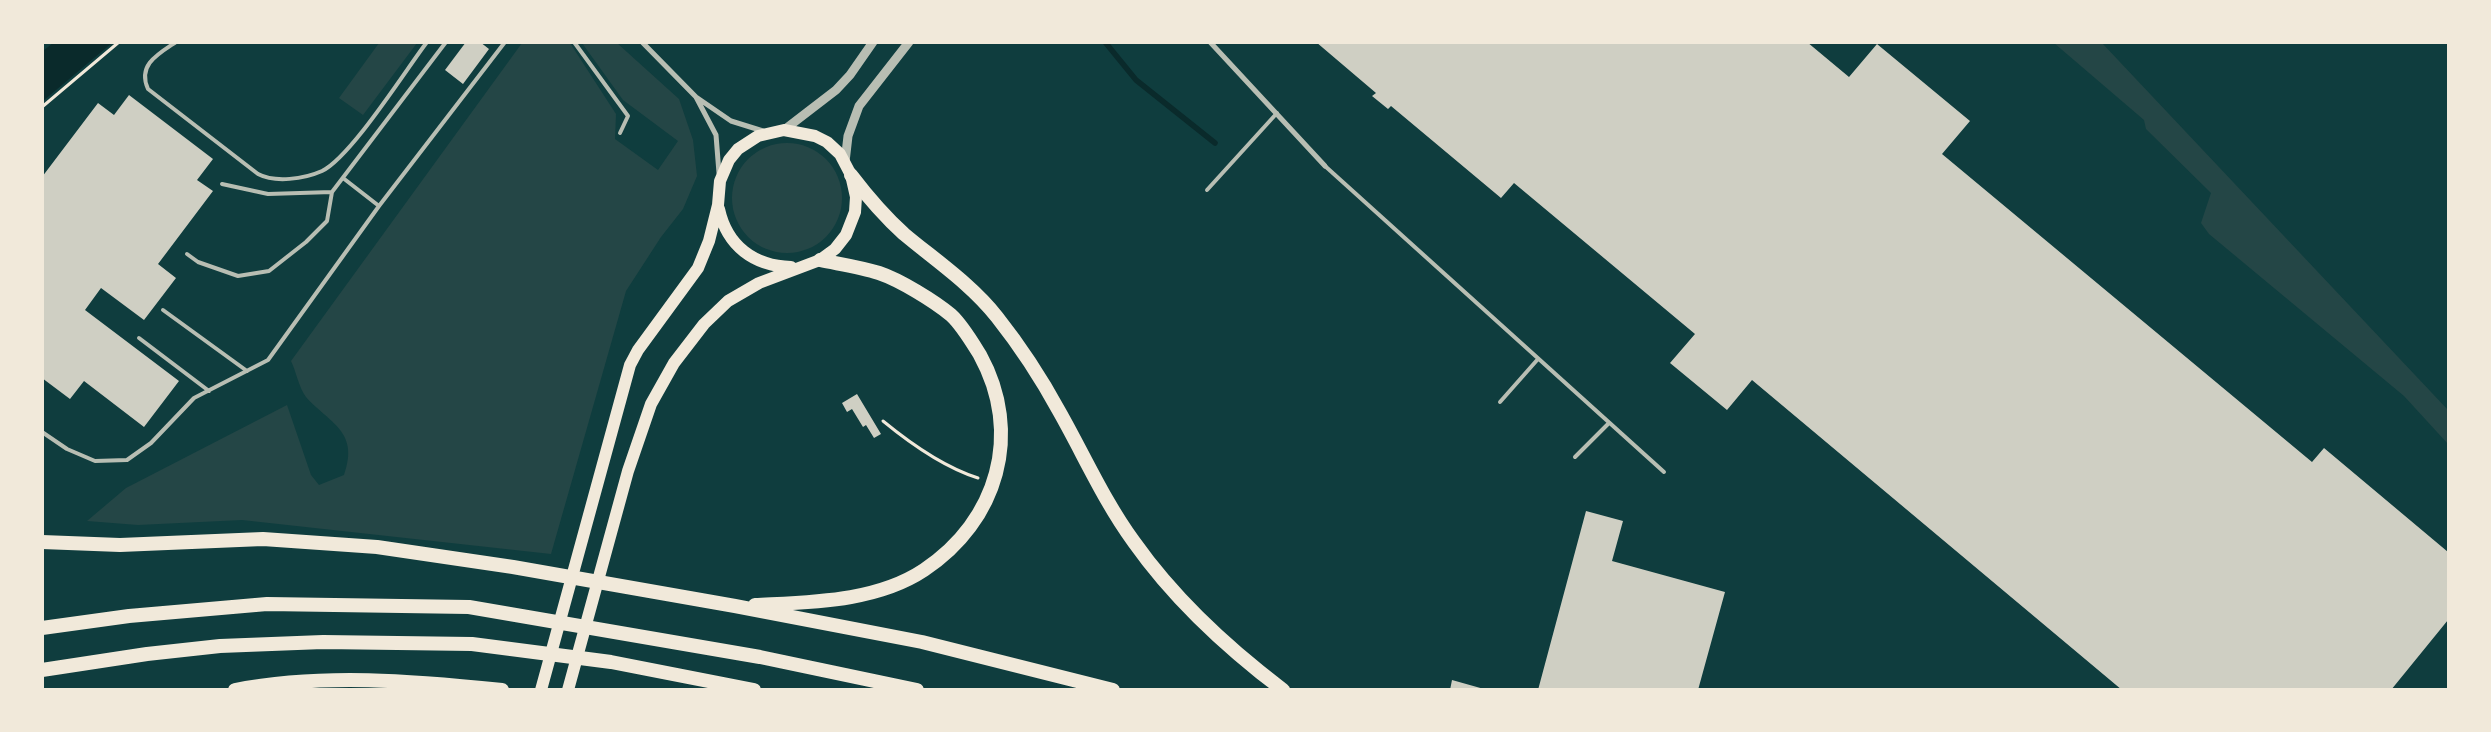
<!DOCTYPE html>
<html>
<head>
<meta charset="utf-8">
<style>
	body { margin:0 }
	#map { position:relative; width:2491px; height:732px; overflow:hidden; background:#0f3d3e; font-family:"Archivo Narrow",sans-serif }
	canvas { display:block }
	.frame { position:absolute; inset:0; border:44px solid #f1e9da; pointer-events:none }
</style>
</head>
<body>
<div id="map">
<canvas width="2491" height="732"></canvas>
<div class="frame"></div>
</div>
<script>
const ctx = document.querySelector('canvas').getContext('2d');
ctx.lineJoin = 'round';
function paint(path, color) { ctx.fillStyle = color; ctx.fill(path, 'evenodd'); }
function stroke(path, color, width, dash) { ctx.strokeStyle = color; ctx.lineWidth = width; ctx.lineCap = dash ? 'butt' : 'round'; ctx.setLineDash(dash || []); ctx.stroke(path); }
paint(new Path2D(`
	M379 43H417L363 115 339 98Z
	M522 43H570L616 114 615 139 658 170 678 141 623 100 582 43H617L679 99 693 140 697 176 683 209 661 237 626 291 551 554 242 520 138 525 87 521 126 488 287 405 311 475 319 485 344 475C360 431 329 423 306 397 299 388 296 371 291 361Z
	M2054 43H2102L2448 410V444L2404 396 2209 234 2201 223 2211 193 2146 129 2144 120Z
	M732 198a55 55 0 1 1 110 0a55 55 0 1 1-110 0Z`), '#244646');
paint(new Path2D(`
	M53 43H112L43 101V51Z`), '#0a2a2b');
stroke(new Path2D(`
	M1105 42 1136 80 1215 143`), '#0a2a2b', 5.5);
paint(new Path2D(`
	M466 42H480L489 49 463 84 445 70Z
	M1316 42H1807L1849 77 1877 44 1970 121 1942 154 2312 462 2324 448 2448 552V620L2391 690H2122L1752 380 1727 410 1670 363 1695 334 1514 183 1501 198 1391 106 1388 109 1372 96 1376 93Z
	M129 95 213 159 197 180 213 191 158 264 176 278 144 320 101 288 85 310 179 381 144 427 84 381 70 399 42 378V177L98 103 114 115Z
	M857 394 881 434 874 438 866 425 863 427 852 409 847 412 842 403Z
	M1586 511 1623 521 1612 561 1725 592 1698 690H1538Z
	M1452 680 1484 689V690H1450Z`), '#cfcfc3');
stroke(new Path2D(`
	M42 107 119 42
	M883 421C911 444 943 467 978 478`), '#f1e9da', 3);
stroke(new Path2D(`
	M176 42C158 54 137 65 148 89L258 174C275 183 304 179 322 171 351 157 405 71 427 42
	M574 42 628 116 620 133
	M1325 166 1664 472
	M343 178 379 206
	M222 184 268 194 332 192 446 42
	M1207 190 1277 113
	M187 254 198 262 238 276 269 271 306 242 327 221 332 192
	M163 310 247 371
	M139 338 209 391
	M1500 402 1538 359
	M42 432 67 449 95 461 127 460 151 443 194 398 268 360 379 206 505 42
	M1575 457 1609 423`), '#b8beb3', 4);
stroke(new Path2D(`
	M642 42 696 97
	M1210 42 1325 166
	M719 173 716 135 696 97 731 121 763 131`), '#b8beb3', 5);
stroke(new Path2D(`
	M784 130 836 90 850 75 873 42
	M845 162 848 136 859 106 909 42`), '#b8beb3', 9);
stroke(new Path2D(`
	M719 209C727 246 754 266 791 267
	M541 690 630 365 638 350 698 268 709 241 718 205 720 181 729 160 738 149 758 136 784 130 815 136 827 142 840 154 851 175 856 197 855 212 846 235 835 249 820 260 759 283 728 301 704 324 674 363 651 404 628 471 568 690`), '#f1e9da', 12);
stroke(new Path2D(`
	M851 175C867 196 884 216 904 234 935 260 971 284 997 317 1020 346 1041 378 1059 411 1084 455 1104 501 1134 542 1175 600 1226 647 1283 690
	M42 542 120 545 263 539 377 547 513 567 735 606 922 642 1113 690
	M755 605C811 602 876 602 924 570 998 521 1023 433 980 355 972 342 962 325 951 315 934 301 900 280 879 273 860 267 839 264 820 260
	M42 628 129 616 267 604 469 607 760 657 917 690
	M42 670 147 654 220 646 323 642 472 644 611 662 754 690
	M235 690C323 673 414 681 502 690`), '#f1e9da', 14);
</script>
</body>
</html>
